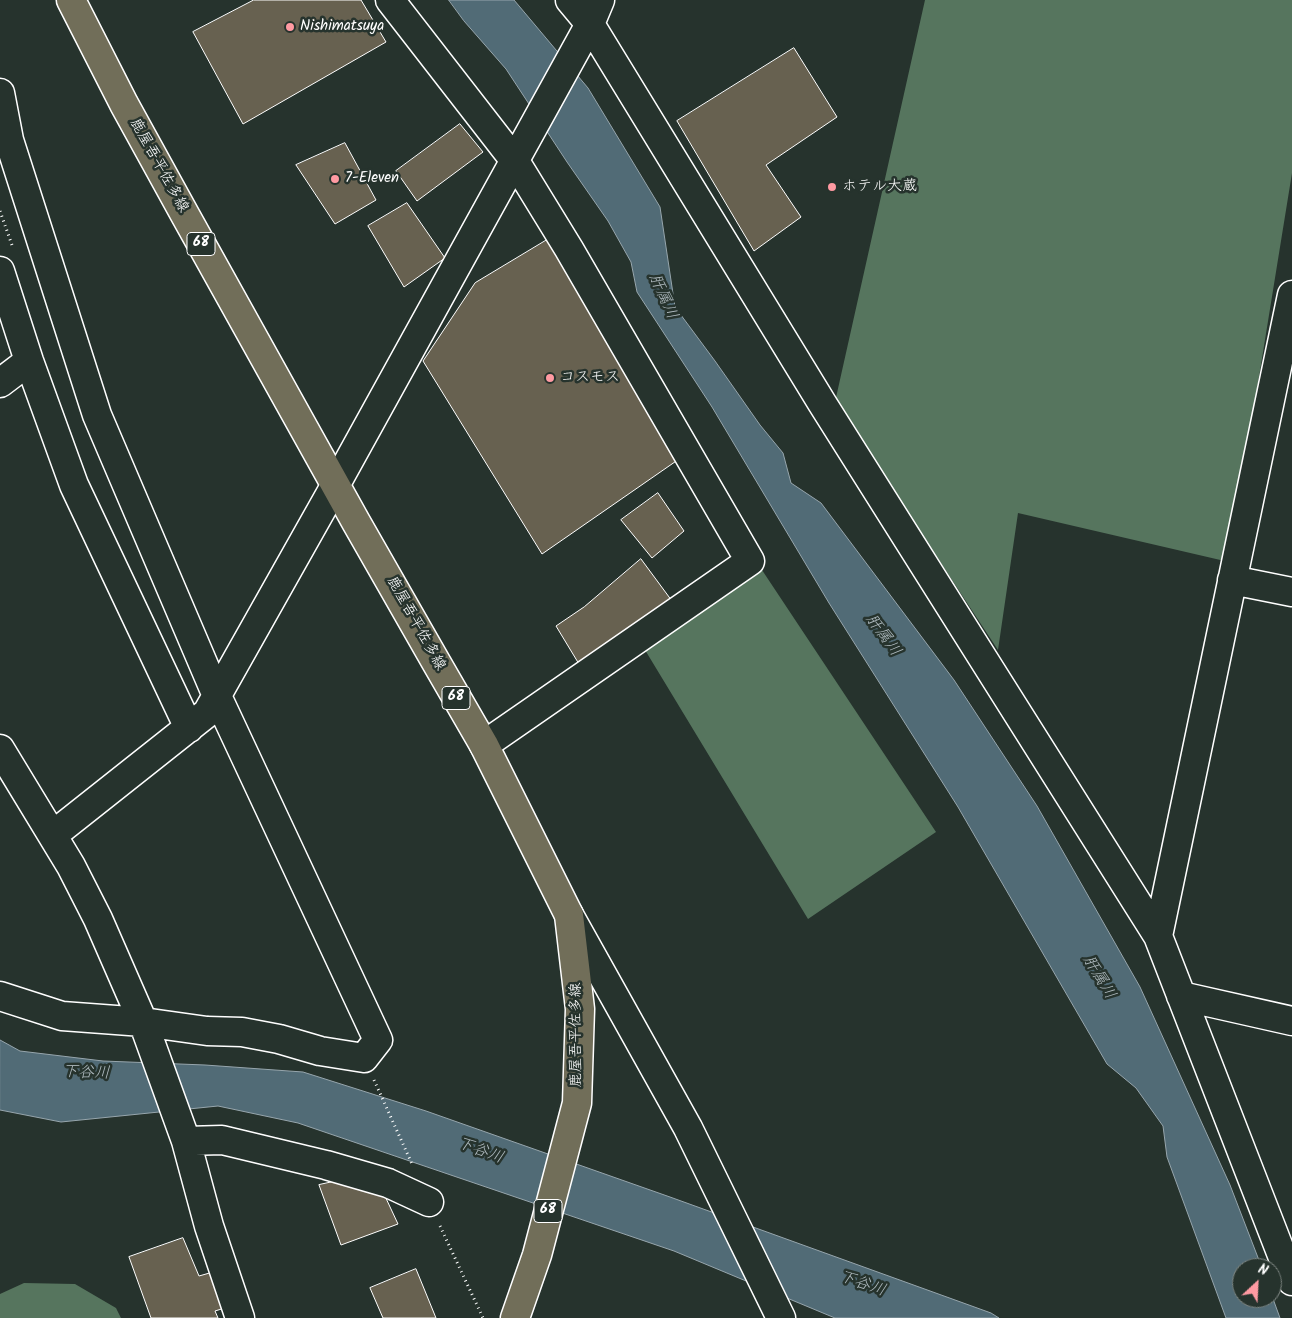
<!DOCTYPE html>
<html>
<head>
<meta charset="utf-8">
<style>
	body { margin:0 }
	#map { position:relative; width:1292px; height:1318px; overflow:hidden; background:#26332d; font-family:Kalam,sans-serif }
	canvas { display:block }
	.north { position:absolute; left:1232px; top:1258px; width:50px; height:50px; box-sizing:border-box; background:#26332d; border:1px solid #7d8581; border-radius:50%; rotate:25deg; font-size:14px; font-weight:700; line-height:20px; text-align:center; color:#fff }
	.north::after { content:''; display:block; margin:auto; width:18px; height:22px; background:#ff9aa2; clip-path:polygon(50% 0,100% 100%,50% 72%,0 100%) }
</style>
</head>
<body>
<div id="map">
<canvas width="1292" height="1318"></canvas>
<div class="north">N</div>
</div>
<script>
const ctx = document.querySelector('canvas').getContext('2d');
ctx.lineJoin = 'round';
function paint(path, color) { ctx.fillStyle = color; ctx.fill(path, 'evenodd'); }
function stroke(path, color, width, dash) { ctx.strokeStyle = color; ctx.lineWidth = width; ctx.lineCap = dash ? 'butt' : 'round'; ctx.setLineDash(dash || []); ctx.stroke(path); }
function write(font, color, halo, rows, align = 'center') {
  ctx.font = font + ' Kalam,"Klee One",sans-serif'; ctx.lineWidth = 5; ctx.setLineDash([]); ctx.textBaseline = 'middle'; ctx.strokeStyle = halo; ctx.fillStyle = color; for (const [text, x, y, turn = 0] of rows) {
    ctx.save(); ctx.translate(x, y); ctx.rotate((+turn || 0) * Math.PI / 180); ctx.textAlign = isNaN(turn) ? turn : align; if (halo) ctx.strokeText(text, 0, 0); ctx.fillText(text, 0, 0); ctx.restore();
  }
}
paint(new Path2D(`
	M925 0H1292V173L1229 562 1018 513 998 650 835 402Z
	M758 564 936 832 808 919 642 645Z
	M24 1283 75 1284 116 1308 121 1318H0V1294Z`), '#56755e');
const water = new Path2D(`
	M449 0H514L588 88 660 207 675 307 715 361 760 425 783 453 791 483 821 503 954 680 1037 806 1140 987 1230 1185 1262 1268H1242V1298H1272V1296L1280 1318H1226L1167 1157 1163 1126 1136 1088 1107 1064 958 807 829 603 712 407 637 292 631 262 608 221 567 162 506 69 464 21Z
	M0 1040 20 1051 103 1061 205 1065 303 1072 426 1111 670 1197 991 1313 999 1318H835L674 1251 298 1123 218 1106 61 1122 0 1110Z`);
paint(water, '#516b76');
stroke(water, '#97a6ad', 1);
const building = new Path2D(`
	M254 0H361L386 42 243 124 193 32Z
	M794 48 837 117 766 165 801 217 754 251 677 121Z
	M460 124 483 152 417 201 396 171Z
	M345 143 376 200 335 224 296 165Z
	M407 203 445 258 404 287 368 226Z
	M547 240 682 457 542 554 423 361 475 283Z
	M658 493 684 531 652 558 621 520Z
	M641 559 672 601 582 669 556 626 584 607Z
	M350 1178 384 1194 398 1224 341 1245 319 1185Z
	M183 1238 199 1276 213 1272 228 1307 215 1311 218 1318H151L129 1257Z
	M416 1269 436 1318H383L370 1288Z`);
paint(building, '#676150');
stroke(building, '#fff', 1);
const minor = new Path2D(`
	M390 0 515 161 569 249 750 561 484 745
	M570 0 590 24 822 403 1158 936 1292 1281
	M0 93 9 140 97 415 217 696 378 1040 364 1058 320 1051 279 1039 242 1032 207 1031 143 1022 62 1016 0 996
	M0 271 29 361 74 485 189 728
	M0 383 29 361
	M1232 580 1292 592
	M0 749 71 866 98 919 143 1022 186 1141 209 1226 240 1318
	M53 835 207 713 336 484 590 24 600 0
	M569 915 688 1128 781 1318
	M1158 936 1292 295
	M1181 996 1292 1021
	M186 1141 222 1140 326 1165 388 1183 429 1202`);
const major = new Path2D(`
	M71 0 124 104 184 213 356 522 436 662 484 745 569 915 580 1009 577 1103 537 1255 515 1318`);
stroke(minor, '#fff', 31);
stroke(major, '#fff', 31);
stroke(new Path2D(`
	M0 211 13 248
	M374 1080 412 1164
	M440 1226 483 1318`), '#fff', 3, [1, 4]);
stroke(minor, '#26332d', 28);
stroke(major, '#716e59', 28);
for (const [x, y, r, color] of [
	[290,27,5,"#ff9aa2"],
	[335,179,5,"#ff9aa2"],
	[832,187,5,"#ff9aa2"],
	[550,378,5,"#ff9aa2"]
]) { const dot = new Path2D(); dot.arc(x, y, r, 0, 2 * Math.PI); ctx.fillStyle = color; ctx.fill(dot); stroke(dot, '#26332d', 2); }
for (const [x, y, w] of [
	[201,244,28],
	[456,698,28],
	[548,1211,28]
]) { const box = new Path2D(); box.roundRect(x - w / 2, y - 11.5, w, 23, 4); ctx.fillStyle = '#26332d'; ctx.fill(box); stroke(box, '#fff', 1); }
write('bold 14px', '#fff', null, [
	["68",201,244],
	["68",456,698],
	["68",548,1211]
]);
write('15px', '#fff', '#26332d', [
	["Nishimatsuya",300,27],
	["7-Eleven",345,179],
	["ホテル大蔵",842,187],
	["コスモス",560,378]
], 'left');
write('15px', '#fff', '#26332d', [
	["鹿屋吾平佐多線",158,166,61],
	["鹿屋吾平佐多線",415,624,61],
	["鹿屋吾平佐多線",577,1035,-90]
]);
write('italic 16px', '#b1bcc1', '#26332d', [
	["肝属川",662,297,66],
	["肝属川",882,636,54],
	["肝属川",1098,978,59],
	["下谷川",86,1074,2],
	["下谷川",480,1152,20],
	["下谷川",862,1285,19]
]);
</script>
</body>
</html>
